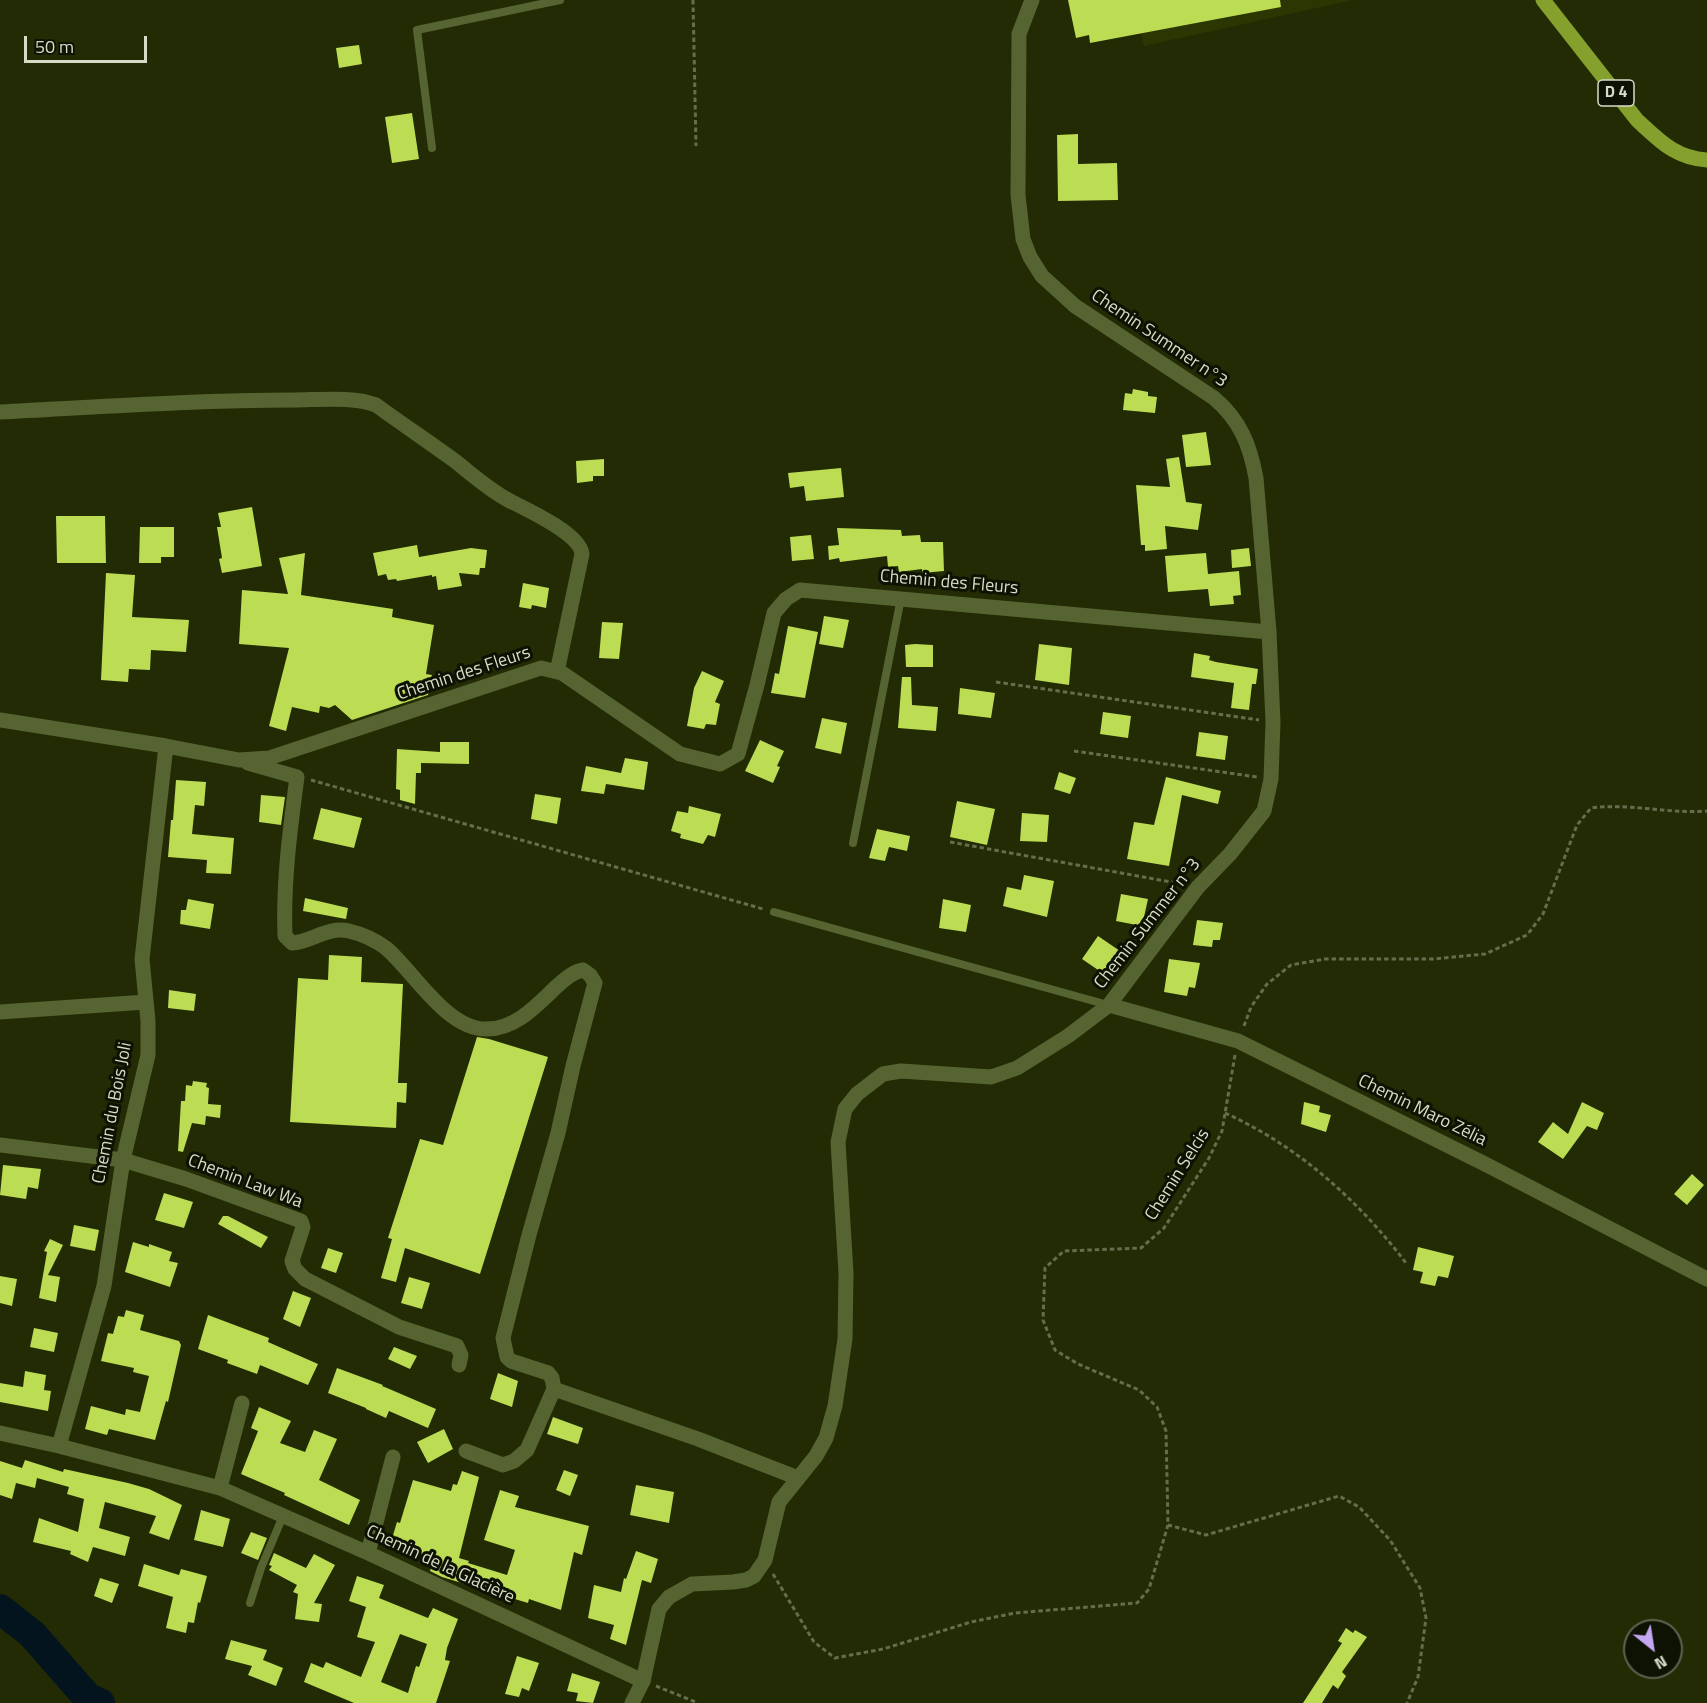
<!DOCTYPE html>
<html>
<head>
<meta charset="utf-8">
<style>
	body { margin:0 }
	#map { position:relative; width:1707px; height:1703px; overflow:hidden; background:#222b03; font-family:"Titillium Web",sans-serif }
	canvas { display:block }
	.north { position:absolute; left:1623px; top:1619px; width:60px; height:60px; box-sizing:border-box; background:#0e1203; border:2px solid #5e6351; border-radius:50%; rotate:150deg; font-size:16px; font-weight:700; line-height:24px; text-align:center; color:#d6ddc7 }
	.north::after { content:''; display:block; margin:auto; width:21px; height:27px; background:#c4a7f1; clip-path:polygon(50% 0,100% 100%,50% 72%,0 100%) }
	.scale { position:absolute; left:24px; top:36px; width:123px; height:27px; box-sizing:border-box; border:3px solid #d6ddc7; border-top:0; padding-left:8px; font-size:18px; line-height:21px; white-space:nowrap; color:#d6ddc7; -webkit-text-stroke:4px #0e1203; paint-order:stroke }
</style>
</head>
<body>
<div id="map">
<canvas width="1707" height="1703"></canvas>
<div class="north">N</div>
<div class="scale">50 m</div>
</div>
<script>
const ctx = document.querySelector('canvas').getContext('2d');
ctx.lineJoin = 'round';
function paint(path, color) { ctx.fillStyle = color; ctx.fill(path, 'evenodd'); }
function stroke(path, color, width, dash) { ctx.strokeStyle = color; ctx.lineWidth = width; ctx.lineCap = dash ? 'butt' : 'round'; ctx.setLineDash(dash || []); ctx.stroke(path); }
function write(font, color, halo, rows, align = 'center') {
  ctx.font = font + ' "Titillium Web",sans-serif'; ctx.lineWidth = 6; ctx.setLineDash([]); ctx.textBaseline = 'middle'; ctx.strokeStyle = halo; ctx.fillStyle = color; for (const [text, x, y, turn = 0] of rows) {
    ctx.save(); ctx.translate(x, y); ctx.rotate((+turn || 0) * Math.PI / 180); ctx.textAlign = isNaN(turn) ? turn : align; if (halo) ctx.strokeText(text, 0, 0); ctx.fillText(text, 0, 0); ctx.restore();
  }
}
paint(new Path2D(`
	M1133 0H1353L1144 46Z`), '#2b3603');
stroke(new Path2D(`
	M0 1609 32 1634 88 1698 100 1703`), '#04141f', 30);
paint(new Path2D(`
	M1068 0H1280L1281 7 1090 43 1089 35 1076 38Z
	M359 45 362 64 339 68 336 48Z
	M412 113 419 159 392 163 385 117Z
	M1078 134V164L1117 163 1118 200 1058 201 1057 135Z
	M1133 389 1148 392V396L1157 397 1155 413 1123 410 1125 393 1132 394Z
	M1206 432 1211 465 1186 467 1182 435Z
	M1179 457 1186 502 1202 504 1198 530 1165 526 1167 549 1145 551V545H1141L1136 485 1170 487 1166 459Z
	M604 459V476H593V481L577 483 576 461Z
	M841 468 844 497 806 501 804 486 790 488 788 473Z
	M252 507 262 566 222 573 219 559 222 558 217 527H221L218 513Z
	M56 516H105L106 563H57Z
	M140 527H174V557H161V563H139Z
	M837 528 901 530 902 536 920 535 921 542H943L944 571 922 573V569L899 572 898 566 888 567 887 556 840 562 839 558 829 560 828 546 839 545Z
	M811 535 814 559 792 561 790 537Z
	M417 545 419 557 471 548 487 550 485 568H480L479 575 459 573 462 586 438 590 436 576 432 577V575L397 581 396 579 388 580 386 574 378 576 373 553Z
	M1249 548 1251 566 1232 568 1231 550Z
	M305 553 301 595 393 609 392 617 434 625 426 674 432 675 428 695 352 720 335 705 329 708 320 706 319 713 292 707 286 731 269 726 289 648 239 644 242 590 288 594 279 558Z
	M1206 553 1208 574 1239 571 1241 595 1233 596 1234 604 1210 606 1208 589 1168 592 1165 556Z
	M106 573 135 575 132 617 189 620 186 652 151 650 150 670 129 669 128 682 101 680Z
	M523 583 549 588 546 608 532 605 531 609 519 607Z
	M824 616 849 620 843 648 819 644Z
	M602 622 623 623 619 659 599 658Z
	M788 626 818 632 805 698 771 693 775 673 779 674Z
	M915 644 933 645V667H906L905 645Z
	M1039 644 1072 648 1069 685 1035 680Z
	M1194 653 1210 656 1209 660 1216 662 1258 669 1256 684H1252L1249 710 1231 708 1234 683 1191 677Z
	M702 671 724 681 715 702 720 704 716 725 706 724 704 729 687 726 694 688Z
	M902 677H911L912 705 938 707 936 731 898 728Z
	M960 688 995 693 991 718 958 714Z
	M1103 712 1131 716 1128 738 1100 734Z
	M822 718 847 723 841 754 815 748Z
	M1199 732 1228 736 1225 760 1196 756Z
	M760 740 784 751 777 766 780 767 773 783 745 771Z
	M440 742H469V764L421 763V773H416L415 804 400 800V790L396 789 397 749 440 752Z
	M625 758 648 762 644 790 606 784 604 794 581 791 586 766 621 773Z
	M1059 772 1076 778 1070 794 1054 789Z
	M1166 777 1221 791 1218 804 1182 795 1169 866 1127 859 1134 822 1154 825Z
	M176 780 206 782 204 806 195 805 192 834 234 838 231 874 206 873 207 860 168 857 171 820H173Z
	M535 794 561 798 557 824 531 819Z
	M261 795 285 797 281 825 259 822Z
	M957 801 995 809 987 845 950 837Z
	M689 806 721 814 715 837 708 835 703 844 680 838 681 834 671 831 677 811 688 813Z
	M321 808 362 818 354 848 313 839Z
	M1022 813 1049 815 1047 842 1020 841Z
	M877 829 910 836 907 851 889 847 885 861 869 858Z
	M1024 875 1054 881 1047 917 1003 906 1007 887 1021 890Z
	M1121 894 1148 899 1142 926 1116 921Z
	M305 898 348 908 346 919 303 911Z
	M188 899 214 904 210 929 180 924 181 910H186Z
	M943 899 971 905 966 932 939 928Z
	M1197 920 1223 923 1220 940H1213L1212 947 1193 945Z
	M1098 936 1120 951 1104 974 1082 959Z
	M329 955 362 957 361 982 403 984 398 1083H407L406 1103 397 1102 396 1128 290 1122 298 978 328 980Z
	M1169 959 1200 963 1195 988 1189 987 1187 996 1164 992Z
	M169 990 196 994 194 1011 168 1008Z
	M477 1037 489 1039 548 1057 480 1274 405 1248 396 1282 381 1278 392 1239 388 1238 420 1139 443 1145Z
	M193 1081 207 1083 206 1087 209 1088 208 1104 221 1105 220 1118 206 1116 205 1125 192 1123 183 1152 178 1151 181 1101H185L186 1085 192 1086Z
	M1304 1102 1320 1106 1319 1112 1331 1115 1326 1132 1301 1124Z
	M1582 1102 1604 1113 1597 1130 1587 1126 1563 1159 1538 1142 1553 1122 1568 1134Z
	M3 1165 41 1169 38 1189 28 1187 26 1199 0 1195Z
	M1692 1174 1704 1185 1687 1205 1674 1194Z
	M164 1193 193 1202 184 1228 155 1220Z
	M223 1216H228L268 1237 261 1248 218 1224Z
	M74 1225 99 1230 95 1251 70 1246Z
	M50 1239 63 1245 48 1275 60 1277 56 1302 39 1298 47 1252 44 1251Z
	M133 1242 149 1247V1244L172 1252 169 1261 178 1263 170 1287 125 1272Z
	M1418 1247 1454 1256 1448 1278 1438 1276 1435 1286 1420 1283 1423 1272 1413 1270Z
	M328 1248 343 1253 336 1273 321 1268Z
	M0 1276 17 1279 12 1306 0 1303Z
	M409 1277 430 1283 422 1309 401 1303Z
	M293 1291 311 1298 300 1327 283 1319Z
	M126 1310 144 1315 140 1330 179 1341 181 1345 168 1402 166 1401 155 1440 109 1429 107 1435 85 1429 91 1406 125 1415 126 1409 140 1412 149 1376 133 1372 134 1368 101 1361 108 1333 113 1334 118 1316 124 1317Z
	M208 1315 269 1338 268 1342 318 1364 308 1385 260 1365 257 1374 227 1363 228 1360 198 1349Z
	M34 1328 58 1333 54 1352 30 1347Z
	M394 1347 417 1356 410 1369 388 1359Z
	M337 1368 383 1385 382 1386 387 1388 436 1409 428 1428 389 1411 386 1418 366 1409V1408L328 1393Z
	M25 1371 46 1375 44 1390 51 1391 48 1411 0 1402V1383L23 1387Z
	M498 1373 518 1381 512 1407 490 1399Z
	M259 1407 291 1421 280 1443 305 1452 314 1430 337 1439 319 1480 360 1500 349 1525 284 1495 285 1493 241 1474 258 1431 251 1428Z
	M553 1417 583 1428 578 1444 547 1434Z
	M444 1429 453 1449 428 1463 417 1442Z
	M25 1460 63 1472 64 1469 128 1483 149 1489 182 1505 169 1540 149 1533 156 1516 105 1502 99 1528 130 1537 125 1556 93 1547 88 1562 70 1554 71 1551 33 1542 39 1518 78 1532 84 1499 67 1494 69 1487 37 1478 35 1488 16 1483 12 1499 0 1495V1461L22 1468Z
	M564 1470 578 1475 570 1496 556 1490Z
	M462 1471 479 1477 459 1558 469 1561 468 1563 507 1575 515 1550 484 1540 500 1490 519 1496 515 1507 589 1526 582 1555 574 1552 561 1610 529 1599 528 1603 442 1577 430 1571 434 1558 390 1545 397 1522 400 1523 413 1480 451 1491 453 1484 457 1485Z
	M636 1485 674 1492 669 1523 630 1515Z
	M201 1510 230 1519 223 1547 194 1540Z
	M251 1532 267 1538 258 1560 241 1553Z
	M636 1551 658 1559 651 1583 642 1580 626 1645 610 1639 614 1625 588 1618 594 1585 621 1592 624 1578 626 1579Z
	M274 1553 306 1568 314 1554 335 1565 314 1603 322 1604 319 1622 295 1619 298 1594 293 1592 297 1585 269 1570 272 1566 269 1565Z
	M144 1564 179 1575 181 1569 207 1576 200 1603 198 1602 194 1623 188 1622 186 1633 166 1628 173 1597 138 1586Z
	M357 1576 384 1585 379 1598 428 1618 433 1608 458 1619 447 1648 445 1660 450 1661 436 1703H354L304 1682 311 1663 323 1668 326 1662 361 1677 375 1642 357 1637 366 1607 349 1601ZM400 1634 427 1644 419 1667 416 1666 408 1693 381 1682Z
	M100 1578 119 1584 112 1603 94 1596Z
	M1346 1628 1353 1633 1355 1630 1367 1637 1342 1672 1346 1676 1338 1689 1333 1685 1322 1703H1303L1342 1643 1338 1641Z
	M231 1640 267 1650 263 1660 283 1668 276 1686 248 1675 252 1666 225 1659Z
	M517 1656 539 1663 529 1691 522 1688 519 1697 505 1694Z
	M572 1673 600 1682 593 1703 576 1701 578 1693 567 1691Z`), '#bbdc53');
stroke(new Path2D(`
	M693 0 696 146
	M996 682 1259 720
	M1074 751 1257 777
	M311 780 763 909
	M950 842 1182 884
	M1244 1026 1251 1007 1267 984 1291 965 1325 959H1433L1485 954 1527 935 1543 914 1577 825 1591 808C1630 803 1668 814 1707 811
	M1235 1055 1222 1131 1209 1158 1164 1228 1141 1248 1064 1251 1045 1268 1043 1320 1055 1350 1078 1364 1139 1390 1157 1407 1166 1431 1168 1525 1206 1535 1339 1496 1359 1507 1390 1540 1420 1588 1426 1618 1418 1677 1407 1703
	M1225 1113C1298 1146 1358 1200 1406 1263
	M773 1574 814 1642 835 1658 883 1649 971 1622 1015 1613 1137 1603 1149 1589 1168 1525
	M656 1686 698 1703`), '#656d4c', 3, [4.5, 3]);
stroke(new Path2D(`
	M432 148 417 30 560 0
	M853 843 901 598
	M774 912 1108 1005
	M250 1603 261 1568 283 1516`), '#566432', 8);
stroke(new Path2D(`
	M0 412C98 407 196 400 294 400 317 400 355 396 376 405 402 424 429 442 455 461 474 476 489 490 510 501 528 510 580 534 582 554L557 672
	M0 720 166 746 239 760 269 758 541 668 562 673 680 754 720 764 738 754 757 685 774 613 786 599 800 590 1269 632
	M248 763 297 777C290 830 283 882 285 936L292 943C311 942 328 926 349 931 362 934 375 940 386 948 414 972 447 1030 487 1029 516 1029 537 1005 556 987 564 980 572 972 583 970L590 975 595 983 573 1066 558 1133 529 1235 503 1338 507 1357 511 1361 548 1373 552 1378 554 1389 527 1450 514 1461 503 1465 466 1451
	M1109 1005 1238 1041 1487 1165 1707 1279
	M0 1012 146 1002
	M0 1145 123 1160 186 1179 301 1221 303 1227 292 1261 295 1269 305 1279 399 1327 457 1346 461 1355 459 1365
	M554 1389 698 1439 798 1478
	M0 1433 59 1446 220 1488 368 1553 643 1681
	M59 1446 104 1286 123 1160 148 1055V1021L142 959 166 746
	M220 1488 242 1403
	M368 1553 393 1457`), '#566432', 15);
stroke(new Path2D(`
	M632 1703 643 1681 659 1609 669 1597 692 1584 733 1582 746 1580 754 1576 765 1560 779 1502 816 1456 826 1438 835 1406 845 1339 846 1273 838 1142 845 1109 857 1094 883 1074 901 1071 991 1077 1017 1068 1068 1036 1109 1005 1198 887 1230 854 1264 811 1271 779 1273 722 1269 632 1256 478C1250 445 1240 420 1214 398L1075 306 1042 276 1030 257 1023 239 1018 195 1019 34 1032 0`), '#566432', 15);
stroke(new Path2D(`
	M1543 0 1637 120C1660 141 1675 158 1707 160`), '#85a02d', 15);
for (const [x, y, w] of [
	[1616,93,36]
]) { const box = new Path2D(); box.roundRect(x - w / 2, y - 13, w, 26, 4.5); ctx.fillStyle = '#0e1203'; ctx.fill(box); stroke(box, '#d6ddc7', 1.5); }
write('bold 16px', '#d6ddc7', null, [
	["D 4",1616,93]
]);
write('18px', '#d6ddc7', '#0e1203', [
	["Chemin Summer n°3",1159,339,34],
	["Chemin des Fleurs",949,583,5],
	["Chemin des Fleurs",464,674,-18],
	["Chemin Summer n°3",1148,924,-52],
	["Chemin Maro Zélia",1422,1111,26],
	["Chemin du Bois Joli",113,1113,-79],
	["Chemin Selcis",1178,1175,-58],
	["Chemin Law Wa",245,1182,21],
	["Chemin de la Glacière",440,1565,25]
]);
</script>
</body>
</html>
